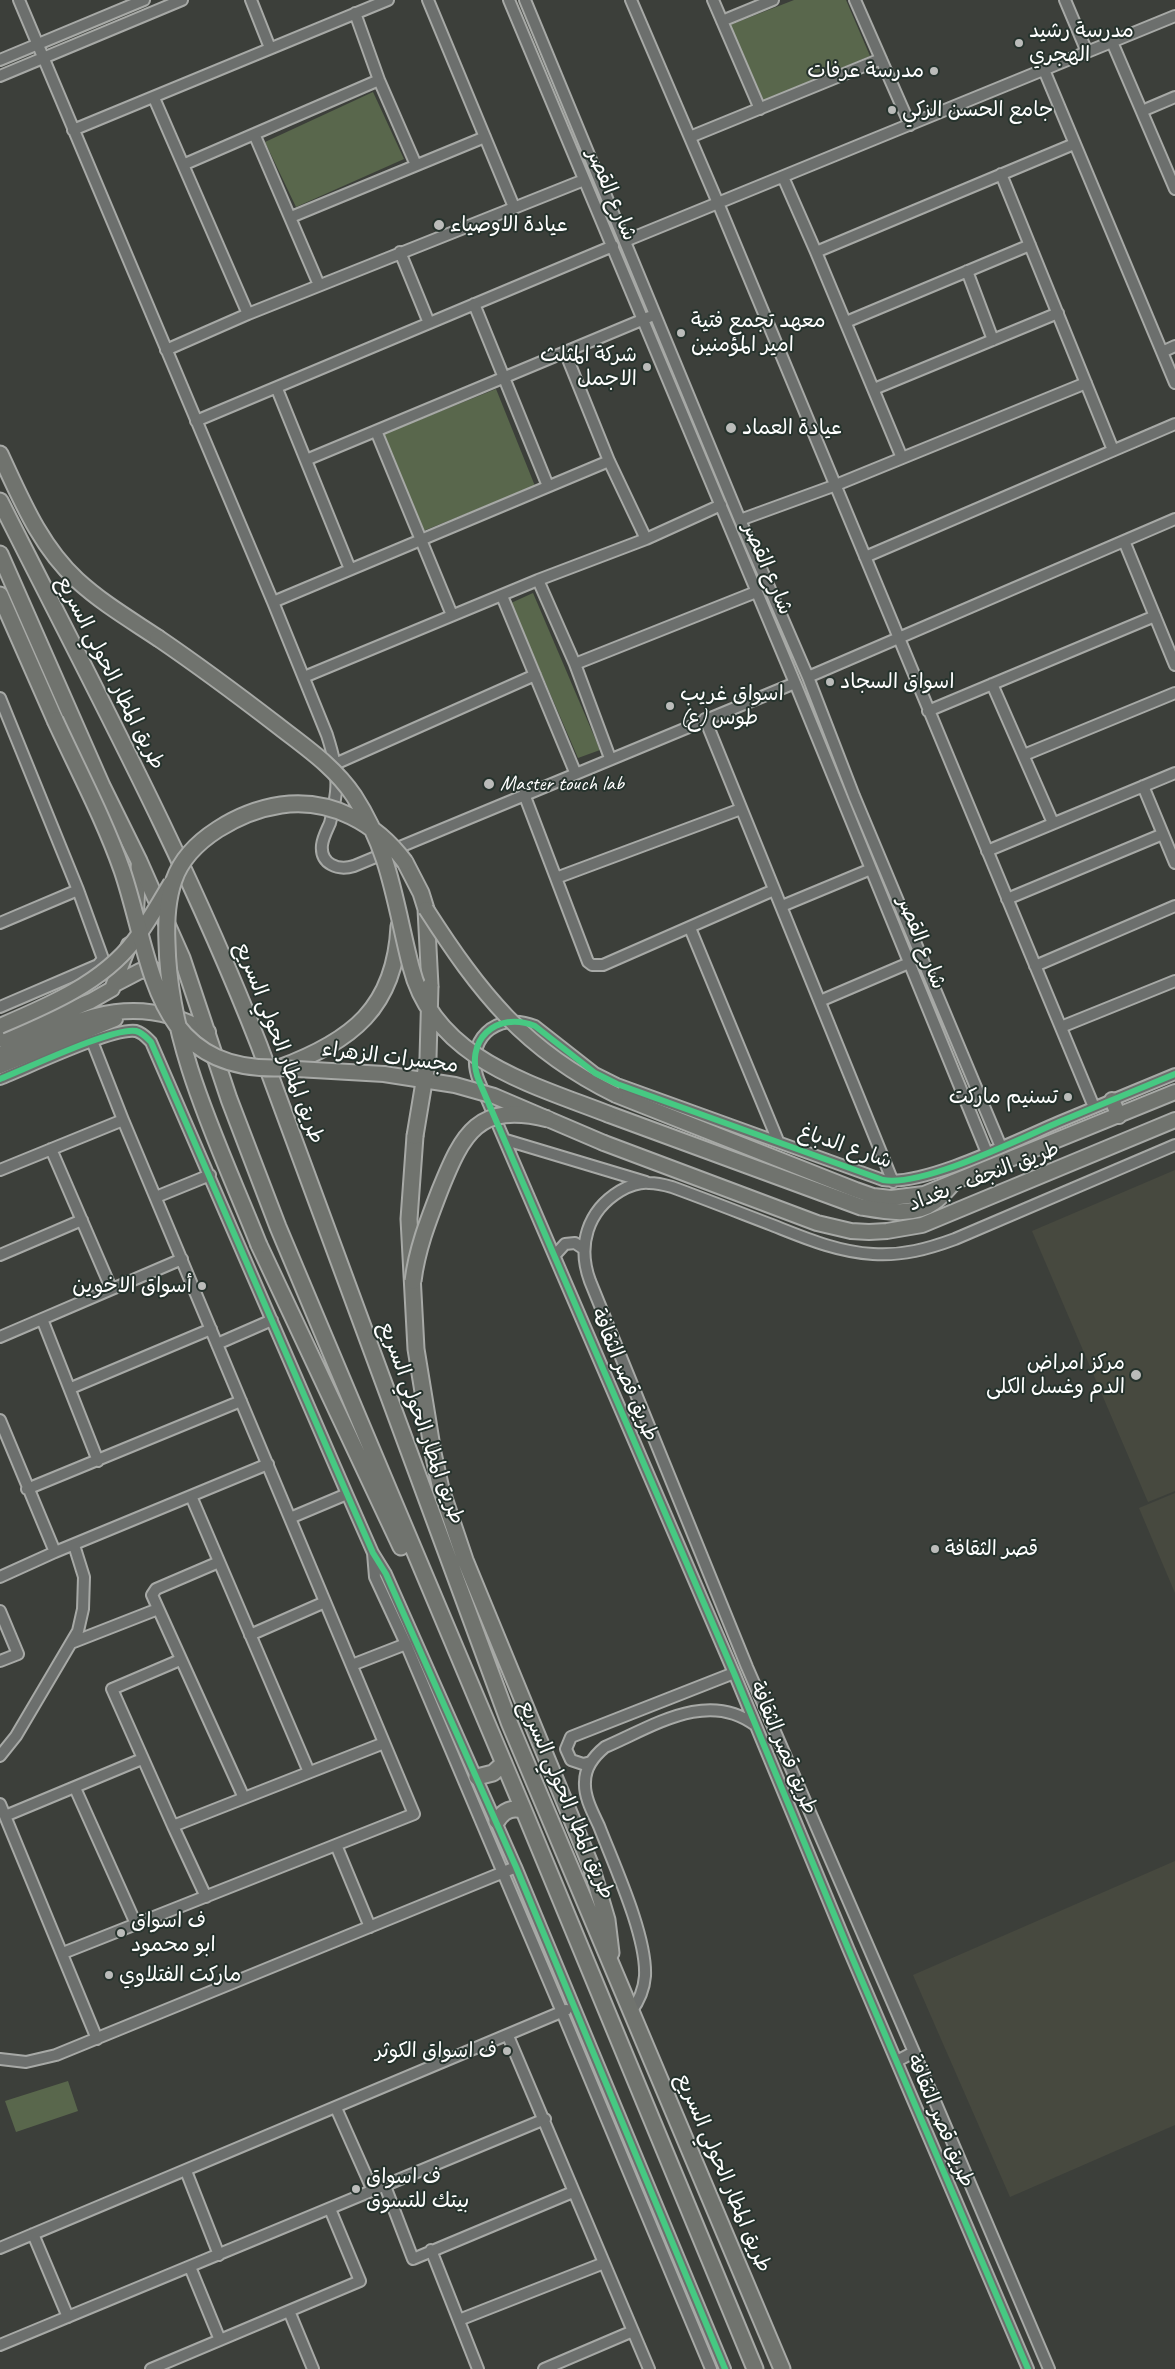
<!DOCTYPE html>
<html>
<head>
<meta charset="utf-8">
<style>
	body { margin:0 }
	canvas { display:block; background:#3c3f3a }
</style>
</head>
<body>
<canvas width="1175" height="2369"></canvas>
<script>
const ctx = document.querySelector('canvas').getContext('2d');
ctx.lineJoin = 'round';
function paint(path, color) { ctx.fillStyle = color; ctx.fill(path, 'evenodd'); }
function stroke(path, color, width, dash) { ctx.strokeStyle = color; ctx.lineWidth = width; ctx.lineCap = dash ? 'butt' : 'round'; ctx.setLineDash(dash || []); ctx.stroke(path); }
function write(font, color, halo, rows, align = 'center') {
  ctx.font = font + ' Caveat,"Playpen Sans Arabic",sans-serif'; ctx.lineWidth = 4; ctx.setLineDash([]); ctx.textBaseline = 'middle'; ctx.strokeStyle = halo; ctx.fillStyle = color; for (const [text, x, y, turn = 0] of rows) {
    ctx.save(); ctx.translate(x, y); ctx.rotate((+turn || 0) * Math.PI / 180); ctx.textAlign = isNaN(turn) ? turn : align; if (halo) ctx.strokeText(text, 0, 0); ctx.fillText(text, 0, 0); ctx.restore();
  }
}
paint(new Path2D(`
	M1175 1170V1491L1148 1502 1032 1231Z
	M1175 1493V1593L1139 1508Z
	M1175 1861V2125L1010 2197 913 1975Z`), '#47493f');
paint(new Path2D(`
	M794 0H846L870 56 763 101 730 25Z
	M373 92 404 159 296 207 265 142Z
	M496 389 535 486 423 531 384 434Z
	M533 593 600 750 578 758 511 603Z
	M68 2081 78 2111 16 2132 5 2101Z`), '#59674c');
const minor = new Path2D(`
	M19 0 273 602 327 735C333 754 338 772 336 792 335 803 333 813 330 823 327 830 323 837 322 845 320 864 338 871 354 866L795 683
	M251 0 270 48
	M428 0 514 207
	M509 0 795 683 987 1153
	M525 0 740 520 808 677 854 796 1001 1147
	M631 0 718 203 1094 1107
	M713 0 760 109
	M855 0 910 125
	M1065 0 1087 52
	M355 13 379 80 416 165
	M722 21 773 0
	M1112 42 1175 189
	M0 60 144 0
	M1044 70 1175 383
	M0 76 182 0
	M154 98 248 314
	M1142 111 1175 97
	M73 130 388 0
	M255 136 319 285
	M690 137 881 59
	M185 164 379 80
	M1001 174 1113 450
	M783 177 816 252 902 458
	M291 217 485 137
	M625 241 1175 16
	M400 252 429 323
	M816 252 1074 144
	M967 271 993 340
	M474 304 548 486
	M846 322 1030 245
	M166 350 248 314 584 180
	M565 352 609 461 646 539
	M1162 352 1175 346
	M277 389 350 569
	M874 389 1058 313
	M196 421 613 246
	M376 431 452 615
	M306 460 649 317
	M740 520 836 485 1086 383
	M1124 541 1175 665
	M865 557 1175 424
	M538 580 575 664 610 758
	M502 596 575 772
	M273 602 609 461
	M575 664 756 592
	M304 677 538 580 646 539 721 505
	M808 677 1175 519
	M992 684 1053 823
	M0 698 78 890 103 959 98 965 0 1007
	M928 711 1155 616
	M705 719 893 1182
	M1024 755 1175 693
	M335 764 535 675
	M1143 786 1175 863
	M524 794 588 962 592 965H603L774 890
	M987 851 1175 773
	M556 878 741 809
	M1007 899 1163 834
	M782 906 871 869
	M0 923 78 890
	M690 928 778 1141
	M1035 966 1175 906
	M820 1001 909 963
	M1061 1027 1175 981
	M0 1079C26 1069 113 1027 136 1031 143 1033 146 1037 151 1042L347 1494 373 1553 386 1574 516 1867 725 2369
	M506 1140 646 1182
	M51 1149 111 1288
	M0 1170 123 1120
	M156 1197 210 1175
	M0 1255 82 1220
	M555 1255 565 1244 575 1243 584 1249
	M42 1319 98 1461
	M0 1337 182 1259
	M217 1344 272 1320
	M71 1388 211 1329
	M0 1420 55 1552
	M27 1489 241 1401
	M191 1496 309 1772
	M290 1518 347 1494
	M373 1553 375 1577 406 1644 562 2012 711 2369
	M219 1562 156 1589 152 1595 244 1798
	M0 1577 55 1552 268 1464
	M0 1611 18 1654 0 1661
	M250 1635 325 1602
	M71 1643 158 1609
	M352 1665 406 1644
	M0 1756 16 1736 78 1631 83 1609 84 1577 74 1545
	M591 1762 583 1764 571 1760 566 1749 571 1737 734 1673
	M75 1788 136 1924
	M0 1804 97 2039
	M5 1816 142 1759
	M173 1826 112 1689 180 1660
	M336 1845 370 1927
	M206 1897 173 1826 384 1743
	M63 1953 414 1814 123 1120 92 1041
	M631 2012C639 2001 644 1990 645 1976 647 1936 614 1865 599 1826 593 1813 584 1797 585 1782 585 1767 594 1756 605 1747 652 1727 707 1689 755 1725
	M508 2036 649 2369
	M0 2059 26 2062 56 2055 516 1867
	M897 2061 914 2052
	M336 2108 373 2191
	M186 2171 219 2255
	M385 2186 413 2259 573 2192
	M33 2234 68 2317
	M0 2248 566 2010
	M431 2250 478 2369
	M190 2267 220 2340
	M289 2311 313 2369
	M459 2320 604 2263
	M0 2345 545 2119
	M151 2369 360 2281 330 2209
	M544 2369 633 2331
	M1028 2369 848 1948 734 1673 479 1081C463 1041 496 1010 535 1026L595 1073 617 1084 883 1180C923 1187 1019 1139 1059 1122 1098 1106 1136 1090 1175 1074
	M1049 2369 914 2052 747 1667 590 1281C577 1246 587 1211 620 1191 628 1186 640 1182 649 1183 657 1183 665 1185 672 1187 705 1199 738 1212 772 1225 805 1238 837 1252 873 1254 902 1256 928 1249 955 1239L1175 1145`);
const major = new Path2D(`
	M136 912 139 861
	M115 984 140 971 155 970 166 979 168 991
	M0 1039 91 1001 112 989 129 945
	M0 1054C74 1023 129 987 208 1032
	M0 1066 115 1019
	M616 1095 856 1190 873 1196 891 1198 924 1194 1175 1092
	M1112 1100 1119 1116
	M604 1143 817 1223 851 1231 869 1232 887 1231 922 1225 1175 1120`);
const highway = new Path2D(`
	M0 454C21 499 40 546 77 580 102 603 131 620 158 638
	M0 501C90 680 186 858 259 1045L509 1722 782 2369
	M0 554 102 786 139 861 182 958 229 1099 278 1227 524 1811 755 2369
	M0 595 55 720
	M405 862 421 893 426 909 430 986
	M279 1068C352 1041 395 1008 399 926
	M608 1114 861 1207C884 1211 914 1217 934 1202 941 1197 947 1189 953 1183
	M415 1136 409 1219 416 1349 433 1453 441 1489 465 1560 591 1866 607 1920 611 1953
	M259 1245 401 1547
	M477 1777 493 1773 504 1763
	M497 1821C503 1811 513 1806 524 1811`);
stroke(minor, '#a7a9a6', 14);
stroke(major, '#a7a9a6', 18);
stroke(highway, '#a7a9a6', 19);
stroke(minor, '#6c6f6d', 10);
stroke(major, '#70736e', 14);
stroke(highway, '#70736e', 15);
const majorBridge = new Path2D(`
	M426 909C480 993 524 1050 616 1095
	M0 1026C47 1006 102 983 134 941 148 923 159 903 171 883
	M279 1068 384 1074 455 1085 494 1096 604 1143`);
const highwayBridge = new Path2D(`
	M158 638C199 666 238 695 277 725 305 747 334 766 354 796 391 853 395 905 411 967 434 1059 531 1084 608 1114
	M55 720C78 770 104 819 122 870 153 961 151 1071 279 1068
	M415 1136 428 1058 430 986
	M259 1245C221 1149 169 1048 167 943 166 922 167 900 174 880 188 839 241 811 281 805 331 798 376 823 405 862
	M413 1281C417 1249 428 1221 440 1190 463 1133 478 1102 548 1119`);
stroke(majorBridge, '#a7a9a6', 18, []);
stroke(highwayBridge, '#a7a9a6', 19, []);
stroke(majorBridge, '#70736e', 14);
stroke(highwayBridge, '#70736e', 15);
stroke(new Path2D(`
	M0 1079C26 1069 113 1027 136 1031 143 1033 146 1037 151 1042L347 1494 373 1553 386 1574 516 1867 725 2369
	M1028 2369 848 1948 734 1673 479 1081C463 1041 496 1010 535 1026L595 1073 617 1084 883 1180C923 1187 1019 1139 1059 1122 1098 1106 1136 1090 1175 1074`), '#46c982', 6);
for (const [x, y, r, color] of [
	[1019,43,5,"#bbbcba"],
	[934,71,5,"#bbbcba"],
	[892,110,5,"#bbbcba"],
	[439,225,6,"#bbbcba"],
	[681,333,5,"#bbbcba"],
	[647,367,5,"#bbbcba"],
	[731,428,6,"#bbbcba"],
	[830,682,5,"#bbbcba"],
	[670,706,5,"#bbbcba"],
	[489,784,6,"#bbbcba"],
	[1068,1097,5,"#bbbcba"],
	[202,1286,5,"#bbbcba"],
	[1136,1375,6,"#bbbcba"],
	[935,1549,5,"#bbbcba"],
	[121,1933,5,"#bbbcba"],
	[109,1975,5,"#bbbcba"],
	[507,2051,5,"#bbbcba"],
	[356,2189,5,"#bbbcba"]
]) { const dot = new Path2D(); dot.arc(x, y, r, 0, 2 * Math.PI); ctx.fillStyle = color; ctx.fill(dot); stroke(dot, '#26332d', 2); }
write('21px', '#fff', '#26332d', [
	["مدرسة رشيد",1029,31],
	["الهجري",1029,55],
	["مدرسة عرفات",924,71,"right"],
	["جامع الحسن الزكي",902,110],
	["عيادة الاوصياء",450,225],
	["معهد تجمع فتية",691,321],
	["امير المؤمنين",691,345],
	["شركة المثلث",637,355,"right"],
	["الاجمل",637,379,"right"],
	["عيادة العماد",742,428],
	["اسواق السجاد",840,682],
	["اسواق غريب",680,694],
	["طوس (ع)",680,718],
	["Master touch lab",500,784],
	["تسنيم ماركت",1058,1097,"right"],
	["أسواق الاخوين",192,1286,"right"],
	["مركز امراض",1125,1363,"right"],
	["الدم وغسل الكلى",1125,1387,"right"],
	["قصر الثقافة",945,1549],
	["ف اسواق",131,1921],
	["ابو محمود",131,1945],
	["ماركت الفتلاوي",119,1975],
	["ف اسواق الكوثر",497,2051,"right"],
	["ف اسواق",366,2177],
	["بيتك للتسوق",366,2201]
], 'left');
write('21px', '#fff', '#26332d', [
	["شارع القصر",611,195,67],
	["شارع القصر",767,569,67],
	["طريق المطار الحولي السريع",110,673,63],
	["شارع القصر",921,943,68],
	["طريق المطار الحولي السريع",279,1043,69],
	["مجسرات الزهراء",390,1058,7],
	["شارع الدباغ",845,1147,19],
	["طريق النجف - بغداد",984,1177,-21],
	["طريق قصر الثقافة",624,1375,67],
	["طريق المطار الحولي السريع",421,1423,70],
	["طريق قصر الثقافة",783,1748,67],
	["طريق المطار الحولي السريع",566,1800,67],
	["طريق قصر الثقافة",940,2121,67],
	["طريق المطار الحولي السريع",723,2173,67]
]);
</script>
</body>
</html>
